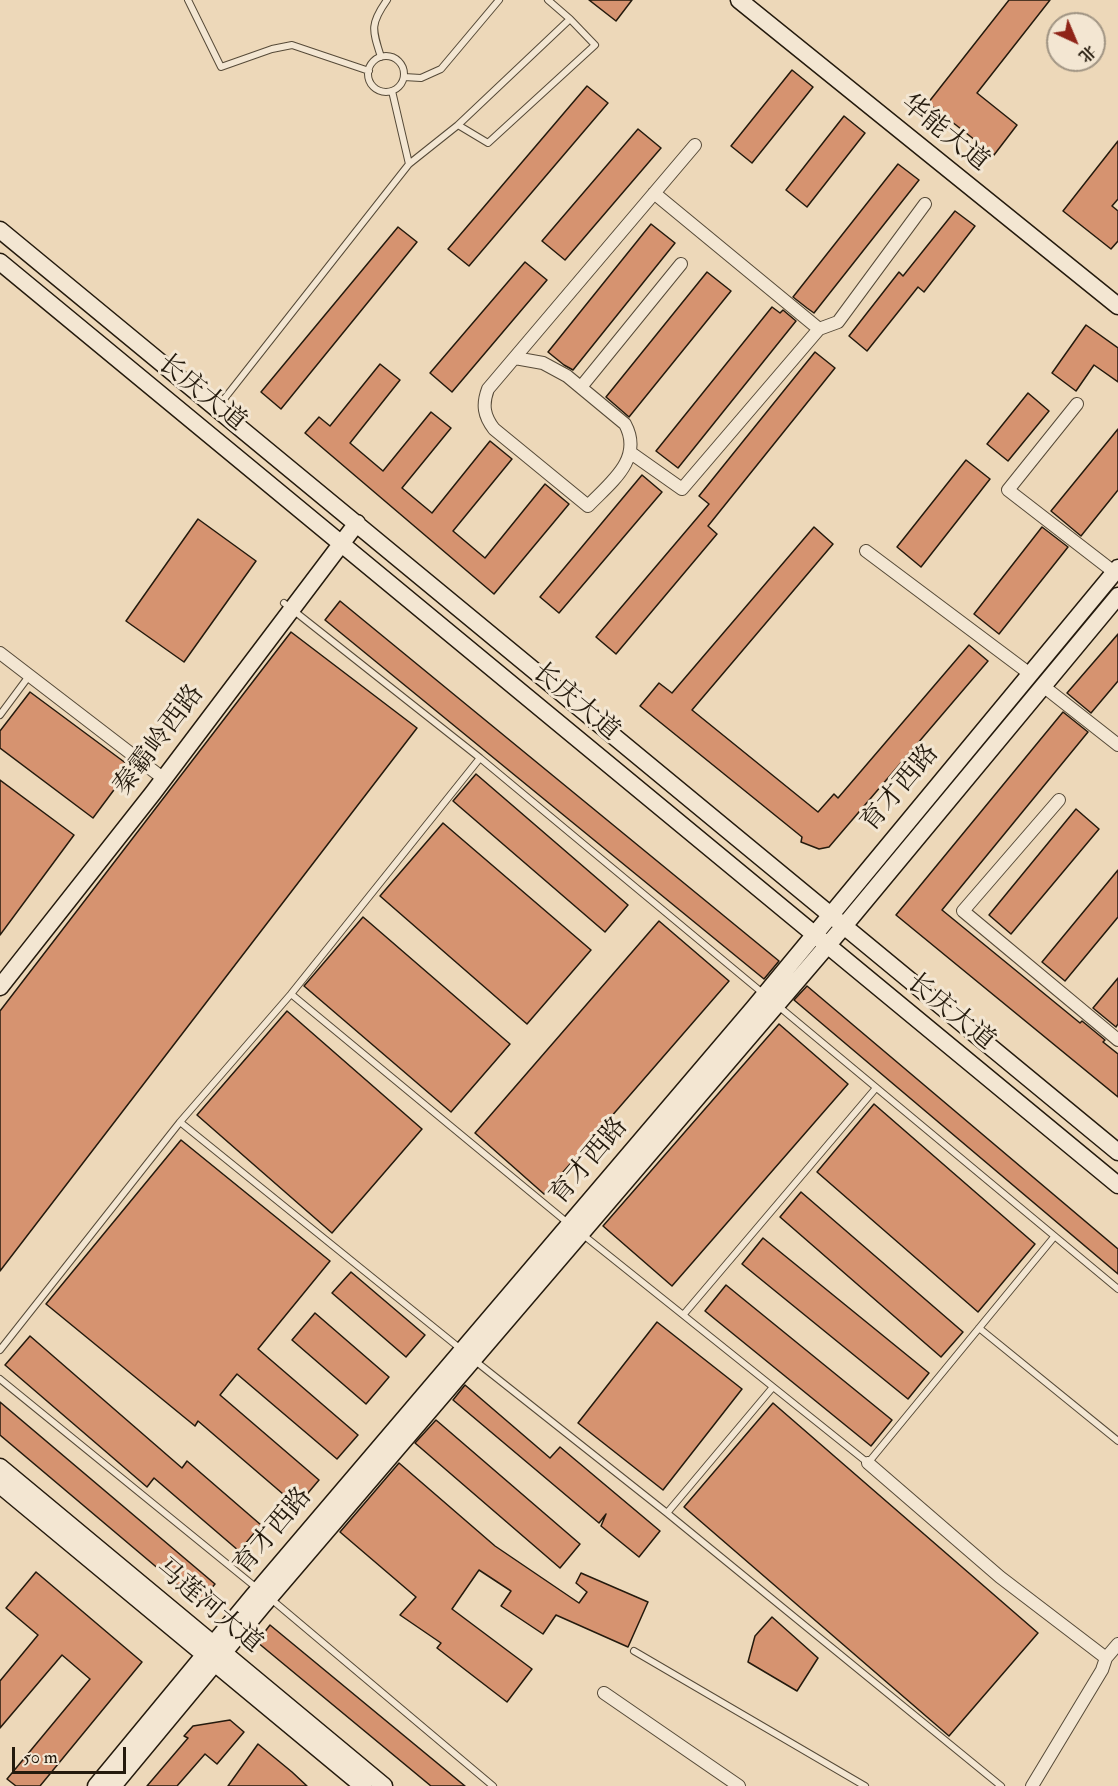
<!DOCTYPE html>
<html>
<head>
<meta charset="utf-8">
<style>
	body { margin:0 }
	#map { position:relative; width:1118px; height:1786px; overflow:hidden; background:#edd8b9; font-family:"IM FELL Double Pica","Noto Serif SC",serif }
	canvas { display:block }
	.north { position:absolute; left:1046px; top:12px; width:60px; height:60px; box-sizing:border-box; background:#f3e6d2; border:2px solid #a09483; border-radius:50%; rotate:136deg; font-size:16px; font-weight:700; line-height:24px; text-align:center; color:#241a0d }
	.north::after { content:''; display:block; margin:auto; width:21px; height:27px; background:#8f2418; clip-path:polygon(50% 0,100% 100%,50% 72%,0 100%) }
	.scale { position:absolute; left:12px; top:1747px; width:114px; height:27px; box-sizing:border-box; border:3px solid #241a0d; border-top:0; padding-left:8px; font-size:18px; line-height:21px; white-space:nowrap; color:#241a0d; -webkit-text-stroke:4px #f3e6d2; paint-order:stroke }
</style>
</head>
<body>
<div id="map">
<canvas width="1118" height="1786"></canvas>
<div class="north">北</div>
<div class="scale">50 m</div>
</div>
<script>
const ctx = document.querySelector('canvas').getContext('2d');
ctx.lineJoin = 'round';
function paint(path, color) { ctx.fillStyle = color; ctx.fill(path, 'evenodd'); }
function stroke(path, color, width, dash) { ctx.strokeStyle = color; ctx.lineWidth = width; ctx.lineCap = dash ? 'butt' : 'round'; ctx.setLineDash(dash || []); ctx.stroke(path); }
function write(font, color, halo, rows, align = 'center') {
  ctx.font = font + ' "IM FELL Double Pica","Noto Serif SC",serif'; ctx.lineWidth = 6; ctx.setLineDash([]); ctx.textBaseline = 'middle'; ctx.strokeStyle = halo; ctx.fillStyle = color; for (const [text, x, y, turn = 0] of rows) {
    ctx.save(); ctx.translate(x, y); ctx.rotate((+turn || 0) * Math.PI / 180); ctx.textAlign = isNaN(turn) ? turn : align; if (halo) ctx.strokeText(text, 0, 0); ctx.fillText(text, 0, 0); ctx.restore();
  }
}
const building = new Path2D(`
	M589 0H632L616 21Z
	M1009 0H1050L977 93 1017 125 994 155 928 103Z
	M792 70 813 87 752 163 731 146Z
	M587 86 608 103 469 266 448 249Z
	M844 116 865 133 807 207 786 190Z
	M638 129 661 148 565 260 542 241Z
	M1118 141V199L1112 206 1118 211V241L1111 249 1063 211Z
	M898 164 919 180 814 313 807 308 793 297Z
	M955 211 975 226 924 292 918 287 867 351 849 336 899 272 903 276Z
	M651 224 675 243 573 370 564 365 548 352Z
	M398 227 417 242 281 409 261 392Z
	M525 262 547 280 452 392 430 373Z
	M707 272 731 291 629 417 606 397Z
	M772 307 780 313 783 310 796 321 678 468 656 451Z
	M1086 325 1118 348V382L1094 365 1076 391 1052 373Z
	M815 352 835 368 708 526 717 534 616 654 596 637 709 504 699 496Z
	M380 364 400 380 350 443 383 471 431 412 451 428 402 488 432 513 490 441 512 459 453 531 485 558 545 484 569 504 494 594 305 433 319 417 330 426Z
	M1028 393 1049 411 1008 461 987 444Z
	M1118 429V490L1081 536 1051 511Z
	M966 460 990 479 921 567 897 547Z
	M642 475 662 492 559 613 540 597Z
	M198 519 256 561 184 662 126 621Z
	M814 527 833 544 692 710 818 812 834 794 838 798 969 645 988 661 829 847 819 849 801 842 802 837 640 706 659 683 672 693Z
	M1042 527 1068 547 999 634 974 614Z
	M340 601 779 961 764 979 325 620Z
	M291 632 417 728 0 1271V1011Z
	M1118 634V681L1091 713 1067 693Z
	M30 692 131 767 93 818 0 748V731Z
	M1063 712 1088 732 942 910 1080 1023 1082 1021 1105 1040 1103 1042 1118 1054V1097L896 915Z
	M476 774 628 905 605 932 453 801Z
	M0 780 74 835 0 935Z
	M1076 809 1099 829 1011 934 989 915Z
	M443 823 591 950 527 1024 380 896Z
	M1118 870V917L1065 981 1042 962Z
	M363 917 510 1044 451 1112 304 986Z
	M659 921 729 981 544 1194 475 1133Z
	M1118 978V1024L1116 1027 1093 1008Z
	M807 986 1118 1249V1274L794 1000Z
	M287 1011 422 1129 332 1233 197 1115Z
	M779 1024 848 1084 672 1286 603 1226Z
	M874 1104 1035 1244 978 1312 817 1172Z
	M181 1140 330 1261 258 1349 358 1435 337 1459 237 1374 220 1395 319 1480 297 1506 198 1421 195 1426 46 1304Z
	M801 1192 963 1332 941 1357 780 1217Z
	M763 1238 929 1373 908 1399 742 1264Z
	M351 1272 425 1335 406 1357 332 1293Z
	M726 1285 892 1420 871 1446 705 1311Z
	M315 1313 389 1377 366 1404 292 1340Z
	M657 1322 742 1389 663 1490 578 1423Z
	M30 1336 182 1468 187 1461 261 1525 239 1551 154 1478 147 1487 5 1365Z
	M465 1385 550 1458 560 1447 660 1531 639 1557 601 1526 606 1514 599 1523 453 1400Z
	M0 1402 215 1584 199 1603 0 1435Z
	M773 1403 1038 1633 949 1736 684 1507Z
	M436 1420 580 1544 560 1568 415 1443Z
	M399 1463 495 1546 579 1603 587 1592 576 1583 581 1573 648 1602 628 1647 556 1615 543 1634 501 1606 511 1591 479 1570 452 1609 532 1669 507 1702 437 1648 441 1643 400 1615 416 1597 340 1532Z
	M36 1572 142 1662 40 1786H16L7 1779 90 1679 62 1655 0 1728V1681L38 1635 6 1608Z
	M772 1617 818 1658 797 1691 748 1662 755 1636Z
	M270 1625 465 1786H431L257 1642Z
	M230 1720 244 1732 217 1764 205 1754 177 1786H147L188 1738 184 1736 193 1726Z
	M258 1744 292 1772 307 1786H228Z`);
paint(building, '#d69370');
stroke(building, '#241a0d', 1.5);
const lane = new Path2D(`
	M188 0 221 67 272 49 292 45 369 71
	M548 0 570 19
	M368 74a18 18 0 1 1 36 0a18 18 0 1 1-36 0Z
	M381 57C372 29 370 24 387 0
	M404 77 421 78 441 69 499 0
	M392 91 409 164
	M217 408 409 164 458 125 488 143 595 45 570 19 458 125
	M284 603 480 758 765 995
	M0 715 29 676
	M291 994 569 1224
	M777 1005 1118 1289
	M180 1122 462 1350
	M582 1234 868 1463 1054 1237
	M684 1314 876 1088
	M979 1328 1118 1441
	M0 1350 180 1122 291 994 480 758
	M474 1360 667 1513 1001 1786
	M0 1379 258 1589
	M667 1513 773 1387
	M271 1599 493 1786
	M634 1651 865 1786`);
const street = new Path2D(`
	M654 193 819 329
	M515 358 543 363 567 376 625 424C644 459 610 483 588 506L494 429C484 416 482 405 488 389L695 145
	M581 387 681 264
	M1077 404 1008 490 1114 572
	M631 453 682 489 819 329 838 322 925 204
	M866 551 1030 674
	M0 653 164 779
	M1043 686 1118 745
	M1059 800 963 911 1118 1040
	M868 1463 1000 1577 1106 1658
	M604 1693 739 1786
	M1032 1786 1102 1670 1106 1658 1118 1644`);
const secondary = new Path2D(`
	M739 0 1118 306
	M0 230 1118 1152
	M0 262 1118 1185
	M0 987 153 793 357 523
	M0 1467 384 1786
	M0 1485 363 1786
	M96 1786 253 1596 753 1009 1118 568
	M113 1786 264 1604 844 926 1118 596`);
stroke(lane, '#564a38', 8);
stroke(street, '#564a38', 14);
stroke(secondary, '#241a0d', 19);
stroke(lane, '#f3e6d2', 6);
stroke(street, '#f3e6d2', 12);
stroke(secondary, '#f3e6d2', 16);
write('26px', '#241a0d', '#f3e6d2', [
	["华能大道",944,134,39],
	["长庆大道",201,394,39],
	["长庆大道",575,703,40],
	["秦霸岭西路",160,741,-53],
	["育才西路",901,789,-50],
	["长庆大道",950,1013,39],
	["育才西路",590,1162,-50],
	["育才西路",274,1532,-50],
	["马莲河大道",208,1607,40]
]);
</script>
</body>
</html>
